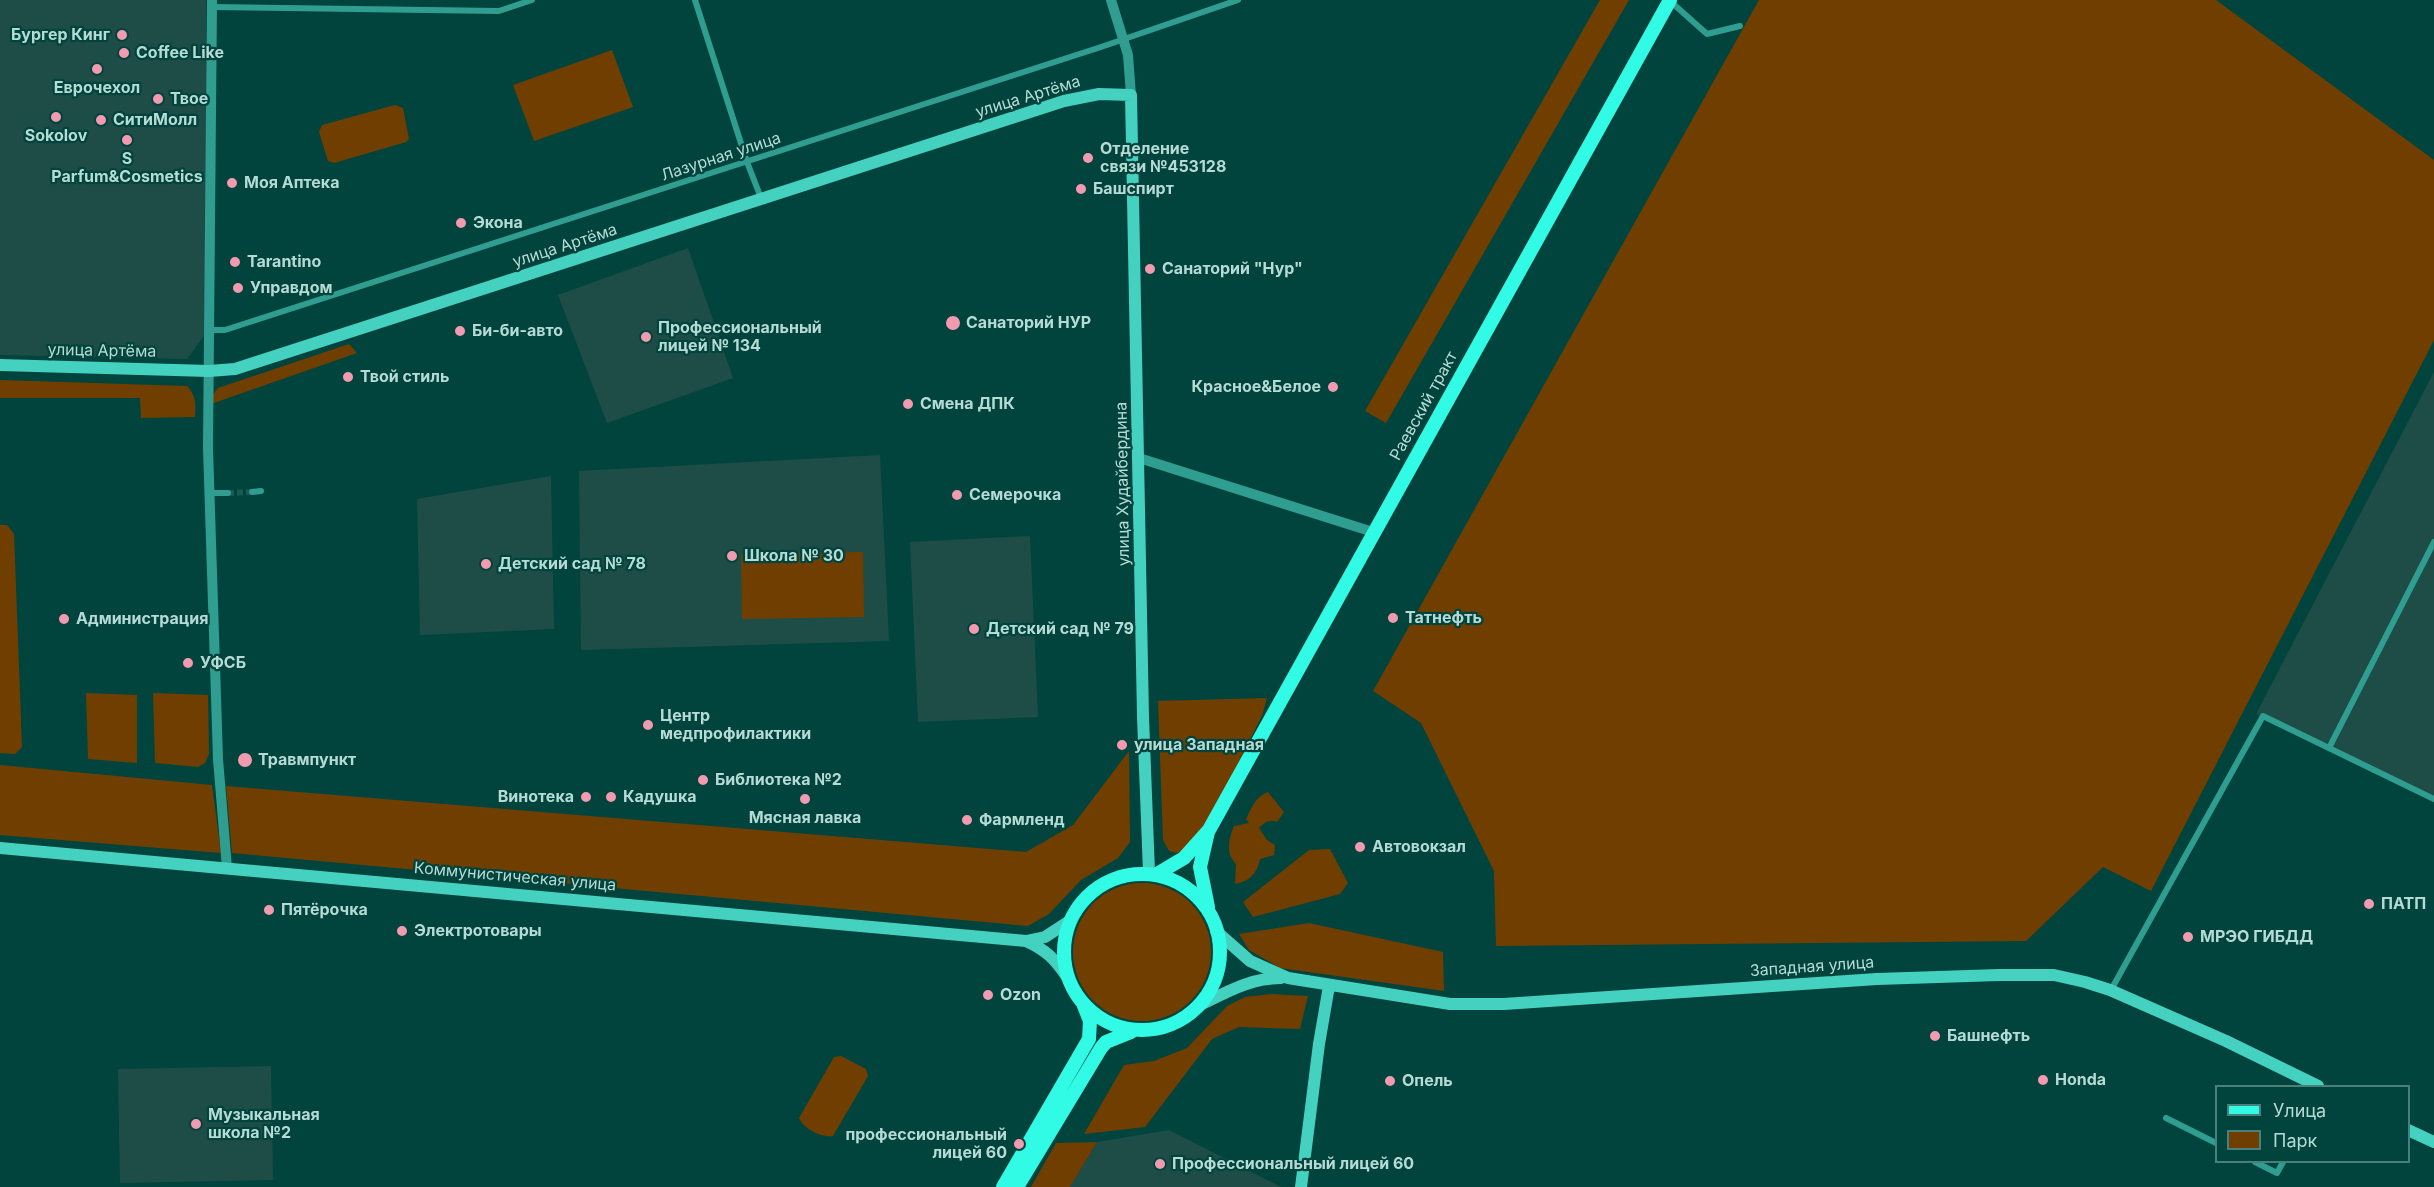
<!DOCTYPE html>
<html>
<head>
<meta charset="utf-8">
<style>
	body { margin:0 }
	#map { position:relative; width:2434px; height:1187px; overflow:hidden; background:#00443d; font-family:Inter,sans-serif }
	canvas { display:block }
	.legend { position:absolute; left:2215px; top:1085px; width:195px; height:78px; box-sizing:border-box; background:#00443d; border:2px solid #498079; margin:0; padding:8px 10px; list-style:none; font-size:18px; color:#b6dad4 }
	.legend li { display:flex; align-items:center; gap:12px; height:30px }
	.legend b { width:30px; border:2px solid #498079 }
</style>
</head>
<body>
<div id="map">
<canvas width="2434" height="1187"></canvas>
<ul class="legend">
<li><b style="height:8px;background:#31fbe5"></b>Улица</li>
<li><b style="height:16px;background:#703f00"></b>Парк</li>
</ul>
</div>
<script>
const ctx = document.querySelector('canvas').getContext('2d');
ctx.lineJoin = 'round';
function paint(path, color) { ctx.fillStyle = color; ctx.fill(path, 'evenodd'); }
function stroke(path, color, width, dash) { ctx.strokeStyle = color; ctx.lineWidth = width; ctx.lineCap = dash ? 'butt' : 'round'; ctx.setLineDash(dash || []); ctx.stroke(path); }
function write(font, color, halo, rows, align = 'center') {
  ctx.font = font + ' Inter,sans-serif'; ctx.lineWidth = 4.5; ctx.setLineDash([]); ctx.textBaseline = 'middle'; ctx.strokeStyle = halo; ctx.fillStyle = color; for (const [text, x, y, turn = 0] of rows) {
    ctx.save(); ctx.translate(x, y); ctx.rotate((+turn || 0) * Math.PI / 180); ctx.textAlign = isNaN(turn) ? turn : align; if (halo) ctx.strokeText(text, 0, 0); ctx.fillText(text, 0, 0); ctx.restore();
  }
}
paint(new Path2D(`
	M0 0H206V333L187 359 0 355Z
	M688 248 733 378 607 423 558 295Z
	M2434 372V800L2256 714Z
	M880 455 889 641 581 650 579 471Z
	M551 476 554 629 420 635 417 499Z
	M1030 536 1038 717 918 722 910 542Z
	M271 1066 273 1180 120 1183 118 1069Z
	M1169 1130 1281 1187H1070L1097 1142Z`), '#1e4d47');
paint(new Path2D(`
	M1600 0H1629L1386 423 1365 411Z
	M1759 0H2216L2434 160V340L2151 891 2103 867 2026 941 1496 946 1494 871 1421 723 1373 691Z
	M612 50 633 107 534 141 513 85Z
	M395 105 403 108 409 139 406 142 334 163 328 161 319 132 322 125Z
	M349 344 357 353 211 404 212 396 218 388Z
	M0 380 187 386C196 395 196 405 195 417L141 418 140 398H0Z
	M0 525H7L14 534 22 747 15 754 0 753Z
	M863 552 864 617 742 619 741 554Z
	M86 693 137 695V763L88 759Z
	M153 693 208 695 209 754 205 763 198 767 155 763Z
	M1267 698 1262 716C1248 742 1204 839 1183 852 1178 854 1173 852 1169 851L1163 840 1158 701Z
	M1129 751 1130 842 1118 858 1081 880 1049 914 1028 926 232 853 226 786 1026 852 1073 825Z
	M0 765 212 785 221 853 0 835Z
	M1268 792 1284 812 1277 822C1269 819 1265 822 1259 828L1267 840 1275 845 1274 855 1260 859C1257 874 1250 881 1235 884L1236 864C1225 853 1229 839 1234 826L1249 823 1246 819C1252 807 1255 797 1268 792Z
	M1330 849 1348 883 1340 894 1253 917 1243 902 1309 850Z
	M1073 952a69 69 0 1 1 138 0a69 69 0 1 1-138 0Z
	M1309 923 1443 952 1444 991 1280 968 1249 950 1239 934Z
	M1271 994 1308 996 1300 1029 1239 1027 1212 1039 1145 1127 1084 1134 1124 1065 1154 1061 1187 1048 1227 1006 1245 997Z
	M841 1056 866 1069 868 1076 833 1136C821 1138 803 1128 799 1118L834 1057Z
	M1097 1142 1070 1187H1031L1056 1143Z`), '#703f00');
stroke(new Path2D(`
	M228 493 252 492`), '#1b5a54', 6, [6, 3]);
stroke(new Path2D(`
	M695 0 747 162 761 198
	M1670 1 1707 34 1740 26
	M212 7 499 11 532 0
	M211 330H225L1101 47 1238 0
	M252 492 261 491
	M210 493H228
	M2329 748 2434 542
	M2111 990 2263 716 2434 799
	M2166 1118 2216 1143
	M2255 1162 2277 1173 2283 1162`), '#2f9e91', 6);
stroke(new Path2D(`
	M212 0 208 448 218 759 227 868
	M1111 0 1128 55 1131 95
	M1139 458 1373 532`), '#2f9e91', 10);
stroke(new Path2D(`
	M0 365 209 371 235 369 1064 101 1099 94 1131 95 1143 717 1149 872
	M0 848 1026 941C1046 950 1055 959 1067 977
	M1216 931 1250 961 1288 978 1450 1004H1504L1877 979 1999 975H2054L2085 982 2110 990 2226 1041 2318 1086
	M1026 941 1045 937 1071 920
	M1200 1005C1227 992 1250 978 1281 978
	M2408 1130 2434 1142
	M1301 1187 1319 1044 1329 986`), '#45d1c0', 12);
stroke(new Path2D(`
	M1208 832 1200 867 1208 907
	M1064 952a78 78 0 1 1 156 0a78 78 0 1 1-156 0Z
	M1157 874 1184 858 1209 830 1670 0
	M1003 1187 1089 1039 1090 1021 1084 1006
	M1017 1187 1101 1048 1106 1042 1131 1032`), '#31fbe5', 14);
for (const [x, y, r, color] of [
	[122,35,6,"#f29ab0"],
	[124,53,6,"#f29ab0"],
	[97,69,6,"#f29ab0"],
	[158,99,6,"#f29ab0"],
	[56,117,6,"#f29ab0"],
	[101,120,6,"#f29ab0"],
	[127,140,6,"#f29ab0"],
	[1088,158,6,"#f29ab0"],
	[232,183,6,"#f29ab0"],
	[1081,189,6,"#f29ab0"],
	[461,223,6,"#f29ab0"],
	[235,262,6,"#f29ab0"],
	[1150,269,6,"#f29ab0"],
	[238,288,6,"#f29ab0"],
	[953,323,8,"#f29ab0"],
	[460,331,6,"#f29ab0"],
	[646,337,6,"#f29ab0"],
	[348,377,6,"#f29ab0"],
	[1333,387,6,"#f29ab0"],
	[908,404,6,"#f29ab0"],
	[957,495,6,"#f29ab0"],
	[732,556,6,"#f29ab0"],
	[486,564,6,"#f29ab0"],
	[1393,618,6,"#f29ab0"],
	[64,619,6,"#f29ab0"],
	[974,629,6,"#f29ab0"],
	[188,663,6,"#f29ab0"],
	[648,725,6,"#f29ab0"],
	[1122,745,6,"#f29ab0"],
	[245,760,8,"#f29ab0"],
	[703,780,6,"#f29ab0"],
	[586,797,6,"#f29ab0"],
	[611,797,6,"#f29ab0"],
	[805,799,6,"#f29ab0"],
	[967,820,6,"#f29ab0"],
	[1360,847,6,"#f29ab0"],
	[2369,904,6,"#f29ab0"],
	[269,910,6,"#f29ab0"],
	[402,931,6,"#f29ab0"],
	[2188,937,6,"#f29ab0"],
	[988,995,6,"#f29ab0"],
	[1935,1036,6,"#f29ab0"],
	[2043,1080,6,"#f29ab0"],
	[1390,1081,6,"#f29ab0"],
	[196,1124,6,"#f29ab0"],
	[1019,1144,6,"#f29ab0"],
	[1160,1164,6,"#f29ab0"]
]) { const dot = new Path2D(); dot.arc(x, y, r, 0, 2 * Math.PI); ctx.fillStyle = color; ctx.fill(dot); stroke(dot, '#00443d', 2); }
write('bold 16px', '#b6dad4', '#00443d', [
	["Бургер Кинг",110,35,"right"],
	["Coffee Like",136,53],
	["Еврочехол",97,88,"center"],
	["Твое",170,99],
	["СитиМолл",113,120],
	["Sokolov",56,136,"center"],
	["Отделение",1100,149],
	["связи №453128",1100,167],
	["S",127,159,"center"],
	["Parfum&Cosmetics",127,177,"center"],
	["Моя Аптека",244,183],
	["Башспирт",1093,189],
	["Экона",473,223],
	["Tarantino",247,262],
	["Санаторий \"Нур\"",1162,269],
	["Управдом",250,288],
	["Санаторий НУР",966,323],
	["Профессиональный",658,328],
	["лицей № 134",658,346],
	["Би-би-авто",472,331],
	["Твой стиль",360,377],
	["Красное&Белое",1321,387,"right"],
	["Смена ДПК",920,404],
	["Семерочка",969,495],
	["Школа № 30",744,556],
	["Детский сад № 78",498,564],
	["Татнефть",1405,618],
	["Администрация",76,619],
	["Детский сад № 79",986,629],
	["УФСБ",200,663],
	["Центр",660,716],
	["медпрофилактики",660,734],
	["улица Западная",1134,745],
	["Травмпункт",258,760],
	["Библиотека №2",715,780],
	["Винотека",574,797,"right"],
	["Кадушка",623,797],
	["Мясная лавка",805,818,"center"],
	["Фармленд",979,820],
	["Автовокзал",1372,847],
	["ПАТП",2381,904],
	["Пятёрочка",281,910],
	["Электротовары",414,931],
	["МРЭО ГИБДД",2200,937],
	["Ozon",1000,995],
	["Башнефть",1947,1036],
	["Honda",2055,1080],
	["Опель",1402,1081],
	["Музыкальная",208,1115],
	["школа №2",208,1133],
	["профессиональный",1007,1135,"right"],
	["лицей 60",1007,1153,"right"],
	["Профессиональный лицей 60",1172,1164]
], 'left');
write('16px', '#b6dad4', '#00443d', [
	["улица Артёма",1028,97,-17],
	["Лазурная улица",721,157,-18],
	["улица Артёма",565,246,-18],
	["улица Артёма",102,351,1],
	["Раевский тракт",1424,406,-61],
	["улица Худайбердина",1123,484,-91],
	["Коммунистическая улица",515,877,5],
	["Западная улица",1812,967,-4]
]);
</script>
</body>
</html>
